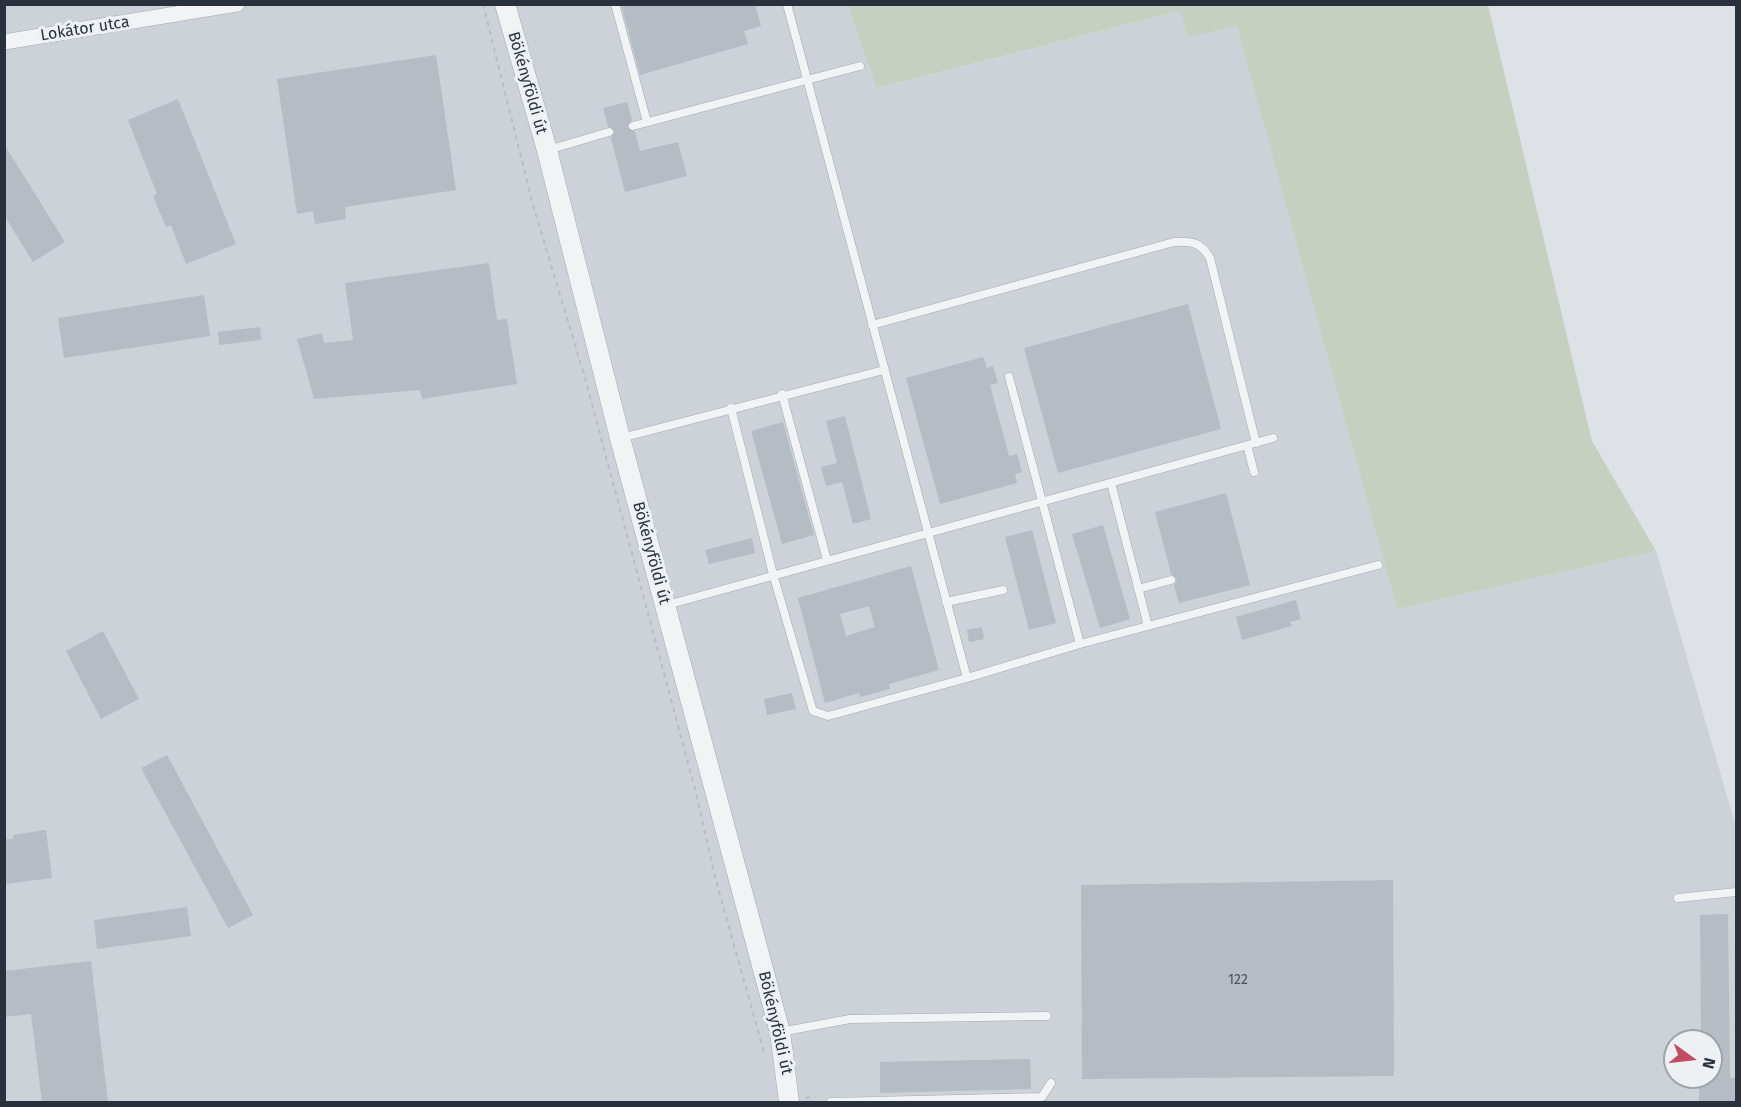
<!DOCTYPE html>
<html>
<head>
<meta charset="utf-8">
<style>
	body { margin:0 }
	#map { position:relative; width:1741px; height:1107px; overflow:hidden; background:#dee2e7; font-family:"Fira Sans",sans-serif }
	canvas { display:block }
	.frame { position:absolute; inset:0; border:6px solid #29313c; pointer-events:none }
	.north { position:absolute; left:1663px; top:1029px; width:60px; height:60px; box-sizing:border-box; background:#eef1f4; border:2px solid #9fa4aa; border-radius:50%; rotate:105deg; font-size:16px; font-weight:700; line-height:24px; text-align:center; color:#29313c }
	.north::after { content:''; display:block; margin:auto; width:21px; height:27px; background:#c34d63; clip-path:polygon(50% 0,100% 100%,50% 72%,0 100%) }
</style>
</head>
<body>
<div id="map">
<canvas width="1741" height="1107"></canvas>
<div class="frame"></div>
<div class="north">N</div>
</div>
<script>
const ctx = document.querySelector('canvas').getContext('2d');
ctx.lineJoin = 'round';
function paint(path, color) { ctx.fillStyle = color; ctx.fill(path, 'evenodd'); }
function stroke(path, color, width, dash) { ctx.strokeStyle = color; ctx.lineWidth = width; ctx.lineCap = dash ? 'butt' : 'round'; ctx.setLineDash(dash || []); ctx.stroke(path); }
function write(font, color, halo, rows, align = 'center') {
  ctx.font = font + ' "Fira Sans",sans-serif'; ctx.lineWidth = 6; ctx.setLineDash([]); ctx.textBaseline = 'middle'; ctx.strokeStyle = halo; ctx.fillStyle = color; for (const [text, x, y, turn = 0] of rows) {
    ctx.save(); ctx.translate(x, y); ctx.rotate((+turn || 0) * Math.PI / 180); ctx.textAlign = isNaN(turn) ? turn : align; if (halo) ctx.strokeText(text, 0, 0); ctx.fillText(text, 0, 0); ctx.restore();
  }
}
paint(new Path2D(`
	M5 5H848L878 88 1181 11 1188 37 1238 25 1397 609 1656 551 1736 827V1102H5ZM1675 1041H1711V1077H1675Z`), '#cdd1d8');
paint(new Path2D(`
	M848 5H1488L1592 441 1656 551 1397 609 1237 26 1188 37 1180 11 877 88Z`), '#c5d0c0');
paint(new Path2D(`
	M621 4H755L761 26 744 31 748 44 640 75Z
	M436 55 456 190 345 207 346 219 315 224 313 211 297 214 277 79Z
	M178 99 236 244 186 264 171 225 166 227 153 196 157 194 128 120Z
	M627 102 632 120 627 127 635 132 640 151 678 142 687 176 625 192 611 138 615 131 608 126 603 108Z
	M4 144 65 242 33 262 4 215Z
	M489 263 497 320 507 319 517 384 422 399 420 390 314 399 297 339 322 333 324 343 353 340 345 283Z
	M204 295 210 336 64 358 58 318Z
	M1188 304 1221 429 1058 473 1024 348Z
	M260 327 261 340 219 345 218 332Z
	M983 357 987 368 993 366 998 383 990 385 1009 456 1017 454 1022 472 1015 474 1017 483 940 504 906 378Z
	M845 416 871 519 853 524 842 482 826 486 821 467 837 463 826 421Z
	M783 422 814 535 782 544 751 431Z
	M1226 493 1250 585 1179 603 1174 585 1177 579 1171 574 1155 512Z
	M1103 525 1130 619 1100 628 1072 534Z
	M1032 530 1056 623 1029 630 1005 537Z
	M752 538 755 553 709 564 705 550Z
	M911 566 939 670 889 684 890 689 860 697 859 693 825 703 798 598ZM869 606 875 627 846 636 840 614Z
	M1296 600 1301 619 1290 622 1292 626 1242 640 1236 617Z
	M982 627 984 639 969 642 967 630Z
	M103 631 139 699 101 719 66 651Z
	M792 693 796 709 767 715 764 699Z
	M167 755 253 915 228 928 141 768Z
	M46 830 52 878 4 884V839H13V835Z
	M1393 880 1394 1076 1082 1079 1081 885Z
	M187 907 191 936 97 949 94 920Z
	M1728 914 1730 1078H1737V1102H1699V1078H1711V1041H1701L1700 915Z
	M91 961 108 1102H42L31 1014 4 1017V971Z
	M1030 1059 1031 1089 880 1093V1062Z`), '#b6bcc3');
const service = new Path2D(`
	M615 4 647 122
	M787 4 967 678 1080 644 1378 565
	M633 126 860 66
	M548 150 609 132
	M872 325 1174 242C1191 241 1201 242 1210 258L1256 443
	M1009 377 1080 644
	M782 394 827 560
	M731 408 773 574 813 711 828 716 967 678
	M621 438 884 370
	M1247 445 1254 472
	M1111 483 1148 626
	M1138 589 1171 580
	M946 602 1003 590
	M667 605 1273 438
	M1678 898 1736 892
	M780 1032 850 1019 1047 1016
	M831 1102 1042 1097 1051 1083`);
const minor = new Path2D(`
	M4 42 237 4`);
const tertiary = new Path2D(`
	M505 4 547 150 620 438 780 1032 789 1102`);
stroke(service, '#a4a9b0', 9);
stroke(minor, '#a4a9b0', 16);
stroke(tertiary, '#a4a9b0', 21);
stroke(new Path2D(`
	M483 4 533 205 585 378 696 793 715 877 764 1052
	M806 1098 816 1096`), '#b9bdc1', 2, [4.5, 4.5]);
stroke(service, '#f1f3f5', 8);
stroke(minor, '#f1f3f5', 15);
stroke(tertiary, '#f1f3f5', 20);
write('14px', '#4c545e', null, [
	["122",1238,980]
]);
write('16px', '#29313c', '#eef1f4', [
	["Lokátor utca",85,29,-9],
	["Bökényföldi út",527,83,74],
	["Bökényföldi út",651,553,75],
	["Bökényföldi út",775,1023,77]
]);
</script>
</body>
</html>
